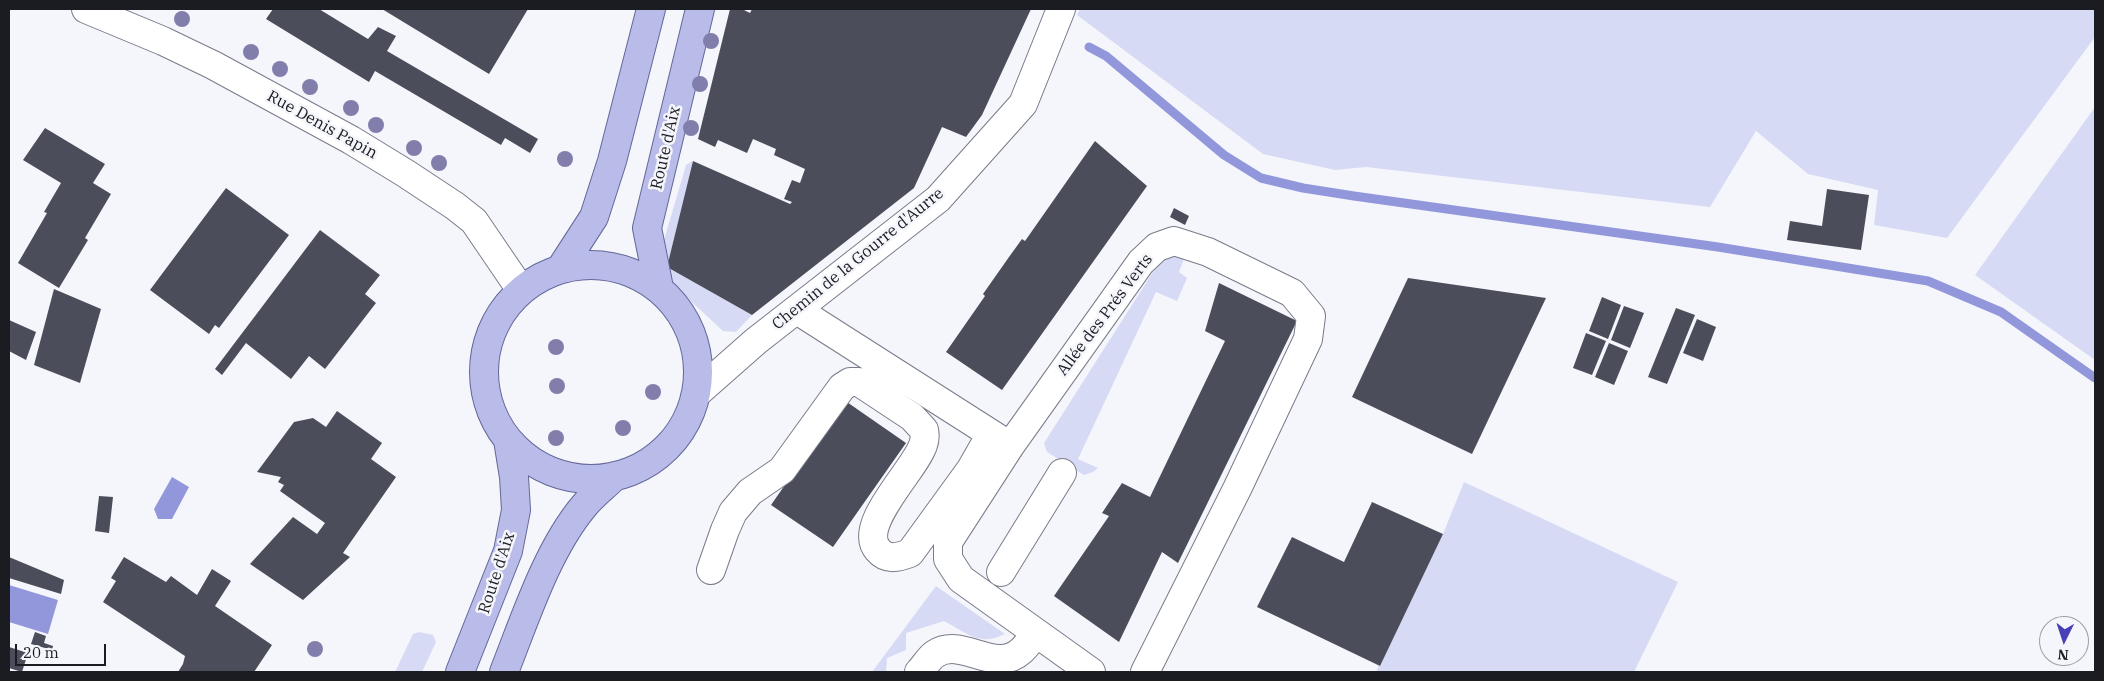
<!DOCTYPE html>
<html>
<head>
<meta charset="utf-8">
<style>
	body { margin:0 }
	#map { position:relative; width:2104px; height:681px; overflow:hidden; background:#f5f6fc; font-family:"IBM Plex Serif",serif }
	canvas { display:block }
	.frame { position:absolute; inset:0; border:10px solid #1b1c21; pointer-events:none }
	.north { position:absolute; left:2039px; top:616px; width:50px; height:50px; box-sizing:border-box; background:#f5f6fc; border:1px solid #9e9fa4; border-radius:50%; rotate:184deg; font-size:14px; font-weight:700; line-height:20px; text-align:center; color:#1b1c21 }
	.north::after { content:''; display:block; margin:auto; width:18px; height:22px; background:#493fb6; clip-path:polygon(50% 0,100% 100%,50% 72%,0 100%) }
	.scale { position:absolute; left:15px; top:644px; width:91px; height:22px; box-sizing:border-box; border:2px solid #1b1c21; border-top:0; padding-left:6px; font-size:15px; line-height:18px; white-space:nowrap; color:#1b1c21; -webkit-text-stroke:4px #f5f6fc; paint-order:stroke }
</style>
</head>
<body>
<div id="map">
<canvas width="2104" height="681"></canvas>
<div class="frame"></div>
<div class="north">N</div>
<div class="scale">20 m</div>
</div>
<script>
const ctx = document.querySelector('canvas').getContext('2d');
ctx.lineJoin = 'round';
function paint(path, color) { ctx.fillStyle = color; ctx.fill(path, 'evenodd'); }
function stroke(path, color, width, dash) { ctx.strokeStyle = color; ctx.lineWidth = width; ctx.lineCap = dash ? 'butt' : 'round'; ctx.setLineDash(dash || []); ctx.stroke(path); }
function write(font, color, halo, rows, align = 'center') {
  ctx.font = font + ' "IBM Plex Serif",serif'; ctx.lineWidth = 5; ctx.setLineDash([]); ctx.textBaseline = 'middle'; ctx.strokeStyle = halo; ctx.fillStyle = color; for (const [text, x, y, turn = 0] of rows) {
    ctx.save(); ctx.translate(x, y); ctx.rotate((+turn || 0) * Math.PI / 180); ctx.textAlign = isNaN(turn) ? turn : align; if (halo) ctx.strokeText(text, 0, 0); ctx.fillText(text, 0, 0); ctx.restore();
  }
}
paint(new Path2D(`
	M1080 9H2095V37L1947 238 1874 225 1878 190 1808 174 1756 131 1710 207 1366 167 1335 170 1263 154 1077 15Z
	M2095 107V360L1975 275Z
	M693 161 667 267 752 315 736 332 723 331 668 280 659 257 686 165Z
	M1169 251 1184 259 1179 272 1187 278 1177 301 1156 292 1078 459 1098 468 1093 472 1084 475 1047 452 1044 443 1153 272Z
	M1464 482 1678 582 1634 672H1376L1443 534Z
	M936 586 1005 634C979 647 967 633 944 621L906 633V650L887 658 886 672H872Z
	M419 632 433 635 436 642 422 672H395L413 634Z`), '#d7daf4');
paint(new Path2D(`
	M172 477 189 487 172 519H158L154 509Z
	M9 585 58 600 48 634 9 622Z`), '#9297db');
stroke(new Path2D(`
	M1089 47 1106 56 1224 155 1261 178 1303 188 1354 196 1718 247 1928 281 2001 312 2095 378`), '#9297db', 9);
paint(new Path2D(`
	M273 9H319L368 39 378 27 396 36 387 51 538 139 530 153 505 138 501 145 375 71 369 82 266 19Z
	M382 9H528L489 74Z
	M730 9H742L750 13 752 9H1031L982 115 966 137 942 127 914 188 752 315 667 267 693 161 790 204 792 202 784 199 792 180 800 183 805 169 774 155 776 149 753 139 747 153 718 140 715 147 698 139Z
	M45 128 105 164 93 183 111 194 85 238 88 240 59 288 18 263 47 213 44 212 61 183 23 160Z
	M1095 141 1147 186 1002 390 946 352 985 296 983 294 1009 257 1022 239 1025 241Z
	M226 188 289 235 219 328 215 325 209 334 150 290Z
	M1827 189 1869 195 1861 250 1787 240 1790 221 1822 226Z
	M1174 208 1189 216 1185 225 1170 217Z
	M320 230 380 275 365 294 376 303 325 369 309 356 291 379 246 343 222 375 215 369Z
	M1408 278 1546 298 1472 454 1352 397Z
	M1219 283 1297 321 1178 563 1162 552 1119 642 1054 596 1109 516 1102 513 1122 483 1150 497 1225 341 1205 331Z
	M54 289 101 309 80 383 34 365Z
	M1602 297 1621 305 1608 339 1589 331Z
	M1624 306 1644 313 1630 348 1611 340Z
	M1676 308 1695 315 1667 384 1648 377Z
	M1697 319 1716 327 1703 361 1683 353Z
	M9 320 36 332 26 360 9 351Z
	M1586 333 1606 341 1592 375 1573 368Z
	M1609 343 1628 351 1614 385 1595 377Z
	M844 400 906 443 833 547 771 505Z
	M337 411 382 443 371 459 396 477 343 553 350 557 303 600 250 564 293 517 317 534 325 523 280 491 284 485 278 482 281 477 257 472 294 422 313 418 326 427Z
	M99 496 113 497 109 533 95 531Z
	M1372 502 1443 534 1380 666 1257 607 1292 537 1344 562Z
	M9 557 64 580 61 594 9 578Z
	M124 557 166 582 171 576 197 595 212 569 231 581 215 606 272 645 254 672H178L183 664 185 656 103 602 116 581 111 578Z
	M35 632 46 636 44 643 53 646 52 650 31 644Z
	M9 647 28 653 22 672 9 668Z`), '#4b4d5a');
const minor = new Path2D(`
	M86 9 163 41 213 65 351 140 405 173 455 206 474 221 521 290
	M797 310 1007 444
	M697 393 756 341 938 199 1023 104 1061 9
	M711 570 725 530 733 512 750 492 782 470 842 387 850 382H859L912 417 924 430C925 435 925 440 923 445 915 470 856 525 878 550 887 561 899 557 910 553L971 469 991 434
	M1001 572 1062 473
	M919 672C924 667 929 658 935 654 962 636 995 675 1021 651 1027 646 1031 639 1036 633
	M1091 672 961 579 948 559V542L1010 446 1141 262 1157 247 1174 241 1208 252 1292 293 1311 316 1308 339 1237 489 1145 672`);
const major = new Path2D(`
	M484 372a107 107 0 1 1 214 0a107 107 0 1 1-214 0Z
	M561 268 594 217 612 161 651 9
	M659 288 647 228 700 9
	M460 672 508 551 516 510 514 477 508 440
	M504 672C525 619 547 550 584 506 593 495 605 486 615 476`);
stroke(minor, '#797b89', 30);
stroke(major, '#636799', 30);
stroke(minor, '#fff', 28);
stroke(major, '#b9bce8', 28);
ctx.fillStyle = '#827eab';
for (const [x, y] of [
	[182,19],
	[711,41],
	[251,52],
	[280,69],
	[700,84],
	[310,87],
	[351,108],
	[376,125],
	[691,128],
	[414,148],
	[565,159],
	[439,163],
	[556,347],
	[557,386],
	[653,392],
	[623,428],
	[556,438],
	[315,649]
]) { ctx.beginPath(); ctx.arc(x, y, 8, 0, 2 * Math.PI); ctx.fill(); }
write('16px', '#1b1c21', '#f5f6fc', [
	["Rue Denis Papin",322,125,29],
	["Route d'Aix",666,148,-77],
	["Chemin de la Gourre d'Aurre",858,259,-39],
	["Allée des Prés Verts",1105,315,-53],
	["Route d'Aix",497,573,-72]
]);
</script>
</body>
</html>
